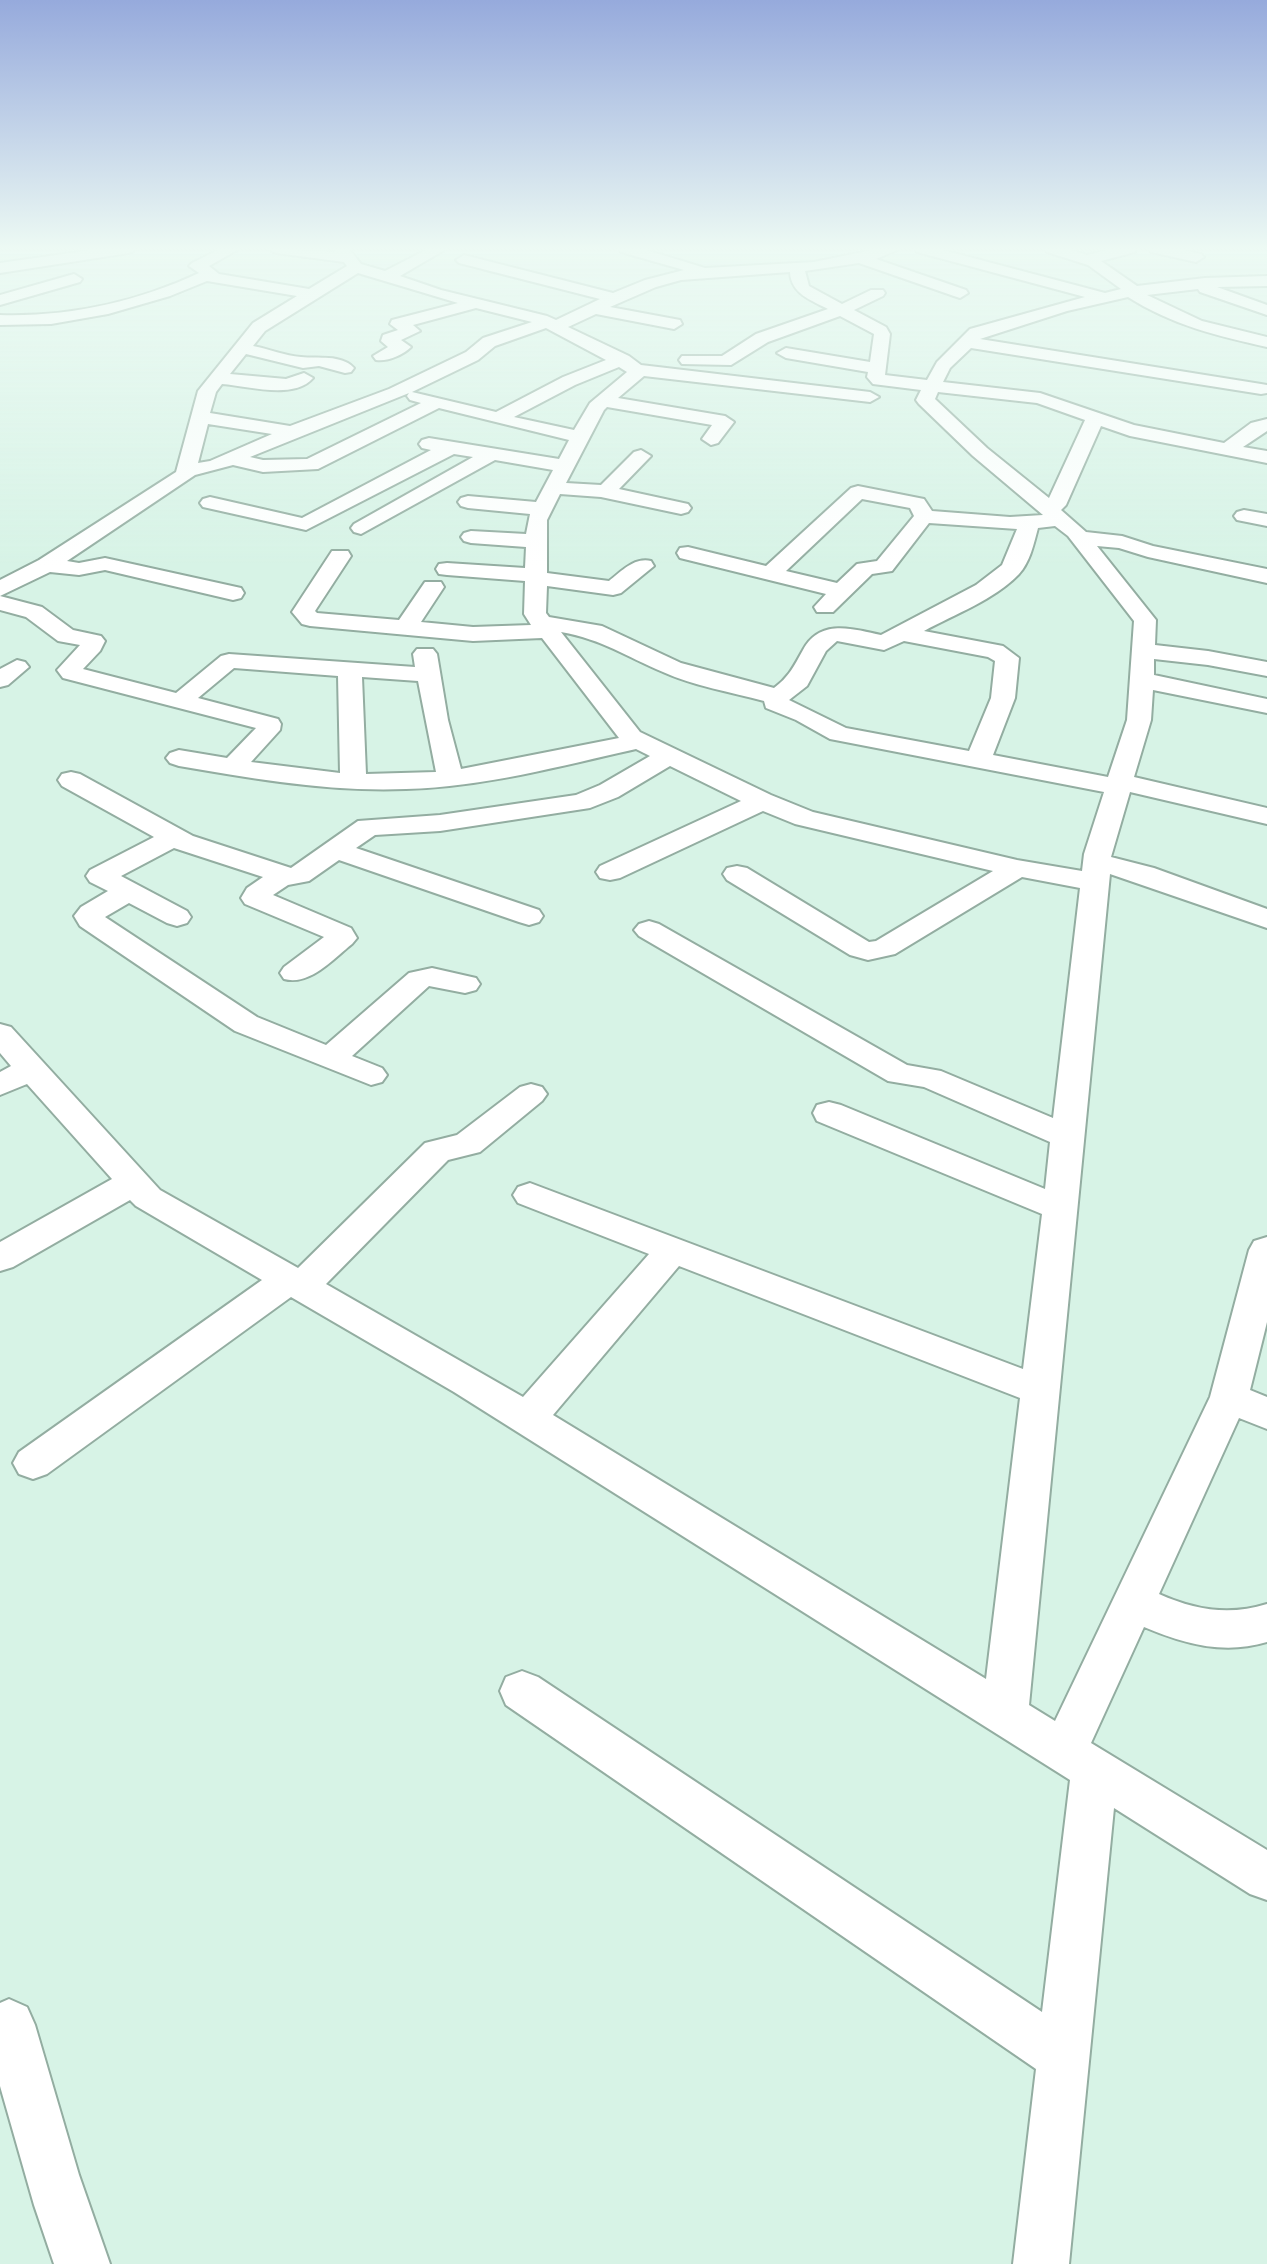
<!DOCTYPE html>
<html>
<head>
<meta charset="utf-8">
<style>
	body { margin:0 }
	canvas { display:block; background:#d7f3e6 }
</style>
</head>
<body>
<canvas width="1267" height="2264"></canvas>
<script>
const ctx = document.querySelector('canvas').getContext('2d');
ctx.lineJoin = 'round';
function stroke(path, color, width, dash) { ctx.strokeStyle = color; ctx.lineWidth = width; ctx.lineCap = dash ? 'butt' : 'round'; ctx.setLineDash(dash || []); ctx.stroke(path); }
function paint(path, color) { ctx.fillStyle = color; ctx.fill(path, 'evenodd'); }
const minor = new Path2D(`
	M98 249H136L129 253 0 273V263Z
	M220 249H239L209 266 219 274 309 289 347 266 344 262 276 253 269 249 335 252 334 249H349L361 264 385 271 428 249H446L400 276 441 290 547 316 556 320 600 299 459 263 456 260 464 255 613 293 645 280 684 270 621 252 619 249H643L705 268 814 262 877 249H899L876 259 966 290 968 293 960 298 954 296 859 263 805 271 809 286 842 304 871 290H883L885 293 883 296 854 310 886 327 890 334 885 375 927 380 937 362 970 329 1085 297 917 252 915 249H939L1105 293 1121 289 1088 265 1047 252 1045 249H1068L1087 255 1111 249H1137L1135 252 1101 261 1137 286 1205 278 1267 276V286L1217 287 1267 305V315L1200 292 1198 289 1147 295 1202 321 1267 337V347C1218 336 1172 325 1128 297L1067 311 980 339 1261 384 1267 385V393L1261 394 971 348 950 368 943 382 1040 393 1134 425 1224 443 1251 423 1267 419V431L1243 447 1267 451V463L1130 436 1101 426 1066 505 1061 510 1086 532 1122 536 1153 546 1267 569V583L1148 557 1119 548 1097 546 1156 620 1155 645 1208 651 1267 662V676L1208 665 1154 659V675L1267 699V713L1153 690 1151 720 1134 777 1267 808V824L1130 792 1111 857 1154 868 1267 909V928L1110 874 1029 1705 1055 1721 1210 1397 1249 1250 1254 1241 1267 1237V1322L1250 1390 1267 1397V1429L1239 1418 1159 1594C1195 1610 1229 1616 1267 1604V1642C1224 1655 1184 1644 1144 1627L1091 1743 1267 1850V1900L1250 1894 1114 1808 1069 2264H1013L1036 2069 506 1705 500 1691 506 1677 522 1671 538 1677 1042 2012 1070 1780 454 1392 291 1297 47 1474 33 1479 19 1474 13 1463 19 1452 262 1280 136 1206 130 1200 13 1267 0 1271V1242L112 1179 27 1084 0 1095V1072L11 1066 0 1053V1024L11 1027 160 1190 298 1268 425 1143 457 1135 520 1087 531 1084 542 1087 547 1094 542 1101 480 1152 448 1160 326 1284 523 1397 649 1254 518 1203 513 1195 518 1187 530 1183 1023 1369 1042 1214 817 1121 813 1113 817 1105 829 1102 841 1105 1045 1189 1050 1142 924 1087 888 1081 639 936 634 930 639 924 649 921 659 924 907 1065 941 1071 1053 1118 1080 888 1022 877 895 954 868 960 850 955 727 880 723 874 727 868 737 866 747 868 869 942 876 941 993 871 795 824 763 811 620 878 610 880 600 878 596 872 600 866 741 801 670 766 618 797 590 808 440 831 375 835 356 848 539 910 543 916 539 922 529 925 519 922 339 860 309 881 288 885 273 895 351 928 357 938 352 944C333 959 310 986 284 979L280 973 284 967 324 937 245 904 241 898 247 888 263 877 174 848 121 876 187 911 191 917 187 923 177 926 167 923 129 903 105 917 257 1017 326 1045 409 973 432 968 476 978 480 984 476 990 465 993 429 986 352 1056 382 1068 387 1075 382 1082 371 1085 235 1031 80 926 74 916 81 907 108 891 90 882 86 876 90 870 154 837 62 786 58 780 62 774 71 772 80 774 193 836 291 868 358 821 440 815 576 795 600 785 650 756 636 749C560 766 484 787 406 789 329 792 254 779 179 766L170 763 166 758 170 753 179 750 227 758 256 728 63 678 57 670 80 645 58 641 26 617 0 610V596L42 607 73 630 101 636 105 641 100 651 83 669 176 693 221 656 229 654 415 667 413 654 417 649H433L437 654 448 720 461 769 619 738 542 638 473 641 310 626 302 624 292 612 332 551H348L351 556 315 611 317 613 399 620 425 582H441L444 587 421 622 473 627 531 625 524 614 525 581 447 575 439 574 436 569 439 564 447 563 525 568 526 547 471 543 464 541 461 537 464 533 471 531 526 534 530 514 468 508 461 506 458 502 461 498 468 496 536 502 553 470 495 460 361 534 354 532 351 528 354 524 473 457 454 454 306 530 203 507 200 503 203 499 210 497 302 518 431 450 422 448 419 444 422 440 429 438 559 459 569 440 439 408 318 469 263 472 233 465 195 475 67 561 79 563 105 558 241 588 244 593 241 598 233 600 105 570 79 575 50 572 0 596V580L39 560 176 472 198 391 253 323 297 296 207 281 170 296 108 314 51 324 0 325V315C68 317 137 302 199 273L189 266 192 263ZM790 272C791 294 811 300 828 309L756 334 722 356H682L679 360 682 364 731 365 768 342 840 316 874 334 870 362 786 348 777 353 786 358 868 372 867 377 873 384 921 390 916 400 919 404 973 456 1043 515 1010 517 932 511 924 499 858 486 851 488 766 566 688 547 680 548 677 553 680 558 826 594 814 607 817 612H833L872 574 892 571 929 523 1017 529 1002 565 976 585 881 635C853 629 820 618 803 650 794 666 789 677 774 688L681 663 602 626 549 617 546 613 547 586 613 595 621 593 654 566 651 561C634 557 621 572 609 581L547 573V520L560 494 601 497 681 514 688 512 691 508 688 504 619 489 651 456 641 450 634 452 601 485 566 483 604 410 607 407 712 425 702 439 711 445 718 443 734 422 725 416 618 398 644 376 870 402 879 397 870 392 641 365 629 356 568 327 596 314 674 329 682 324 680 320 610 307 656 287 681 280ZM358 273 458 303 392 320 390 324 398 330 383 335 381 341 388 347 373 356 376 360C387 362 403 355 411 347L401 340 420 331 413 325 476 308 532 322 483 338 466 352 389 389 290 426 210 413 216 392 222 384C248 386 294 400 313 378L304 373 286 379 230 374 246 354 303 368 319 366 345 373 351 372 354 368C341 354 318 359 301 357 285 356 269 349 253 346L265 331ZM546 328 606 360 563 377 496 412 412 392 478 360 495 346ZM619 367 627 372 590 403 574 430 514 417 575 385ZM938 392 1037 403 1085 420 1049 498 987 448 935 399ZM409 393 407 396 410 400 421 403 307 459 263 460 250 457ZM208 424 272 434 210 461 198 463ZM862 499 910 508 914 516 877 561 857 564 837 583 786 571ZM1055 526 1068 536 1134 621 1127 720 1108 777 993 755 1015 698 1019 658 1003 646 924 631C955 614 994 600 1019 574 1030 562 1034 543 1038 528ZM561 632C604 640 625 656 663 672 694 686 731 692 764 701L766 708 796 720 830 739 1104 792 1084 854 1082 871 1017 860 813 812 771 795 640 732ZM837 641 884 650 904 641 988 657 995 661 991 698 969 751 846 728 789 700 807 686 826 651ZM234 668 338 676 340 773 251 762 280 730 281 724 278 719 198 698ZM362 677 418 681 436 772 366 774ZM679 1266 1020 1398 986 1679 553 1415Z
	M1149 249H1179L1201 254 1204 257 1196 262 1151 252Z
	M74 274 82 279 80 282 0 305V295Z
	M1244 510 1267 514V526L1237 520 1234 516 1237 512Z
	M17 660 25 662 29 667 8 685 0 687V669Z
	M9 1999 27 2007 35 2025 79 2175 110 2264H54L34 2205 0 2086V2003Z`);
stroke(minor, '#93ada1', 4);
paint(minor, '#fff');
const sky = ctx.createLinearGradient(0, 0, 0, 566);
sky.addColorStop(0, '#96aadc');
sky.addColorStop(0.44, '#edfaf4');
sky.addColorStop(1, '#edfaf400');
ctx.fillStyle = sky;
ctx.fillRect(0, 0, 1267, 566);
</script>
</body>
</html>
